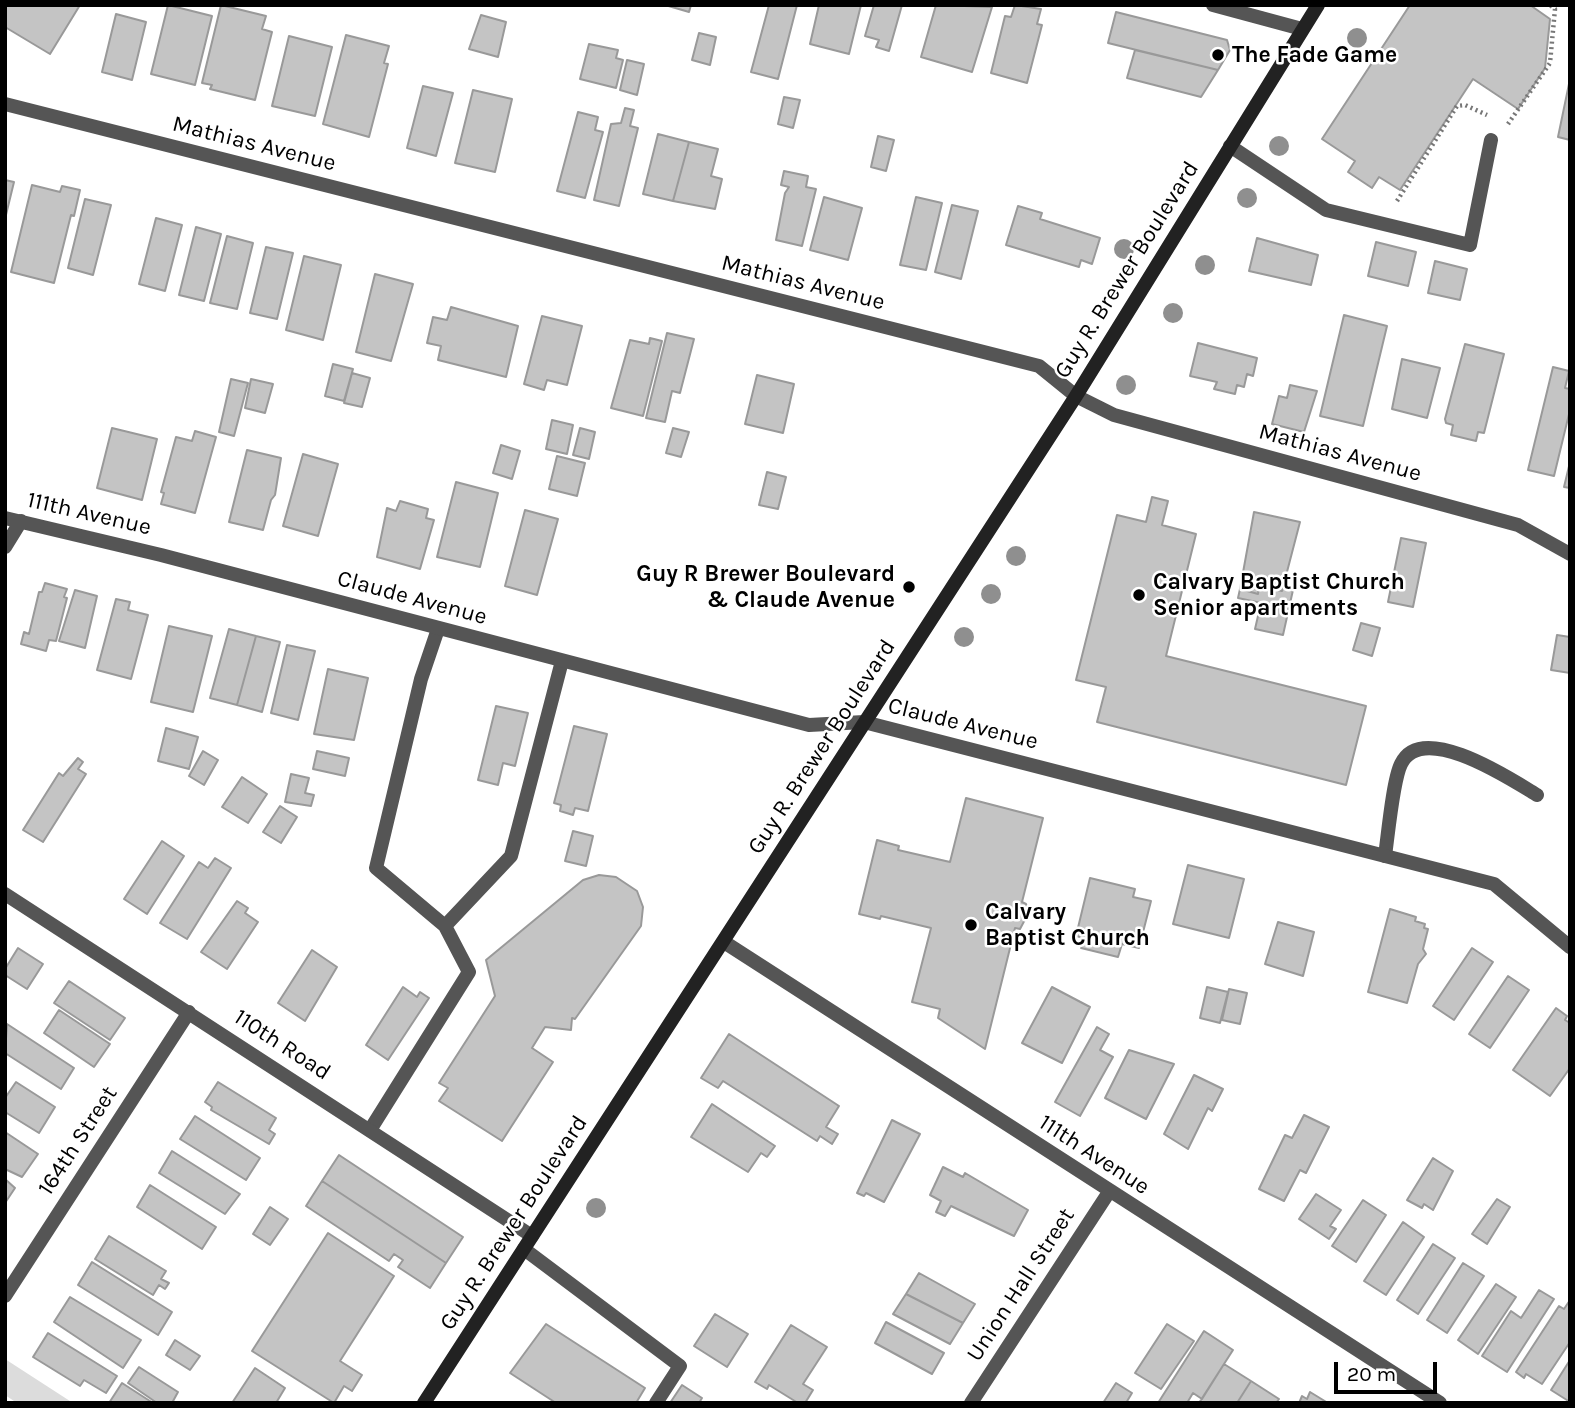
<!DOCTYPE html>
<html>
<head>
<meta charset="utf-8">
<style>
	body { margin:0 }
	#map { position:relative; width:1575px; height:1408px; overflow:hidden; background:#fff; font-family:Karla,sans-serif }
	canvas { display:block }
	.frame { position:absolute; inset:0; border:7px solid #000; pointer-events:none }
	.scale { position:absolute; left:1334px; top:1362px; width:103px; height:32px; box-sizing:border-box; border:4px solid #000; border-top:0; padding-left:9px; font-size:21px; line-height:24px; white-space:nowrap; color:#000; -webkit-text-stroke:5px #fff; paint-order:stroke }
</style>
</head>
<body>
<div id="map">
<canvas width="1575" height="1408"></canvas>
<div class="frame"></div>
<div class="scale">20 m</div>
</div>
<script>
const ctx = document.querySelector('canvas').getContext('2d');
ctx.lineJoin = 'round';
function paint(path, color) { ctx.fillStyle = color; ctx.fill(path, 'evenodd'); }
function stroke(path, color, width, dash) { ctx.strokeStyle = color; ctx.lineWidth = width; ctx.lineCap = dash ? 'butt' : 'round'; ctx.setLineDash(dash || []); ctx.stroke(path); }
function write(font, color, halo, rows, align = 'center') {
  ctx.font = font + ' Karla,sans-serif'; ctx.lineWidth = 5; ctx.setLineDash([]); ctx.textBaseline = 'middle'; ctx.strokeStyle = halo; ctx.fillStyle = color; for (const [text, x, y, turn = 0] of rows) {
    ctx.save(); ctx.translate(x, y); ctx.rotate((+turn || 0) * Math.PI / 180); ctx.textAlign = isNaN(turn) ? turn : align; if (halo) ctx.strokeText(text, 0, 0); ctx.fillText(text, 0, 0); ctx.restore();
  }
}
paint(new Path2D(`
	M5 1360V1359L73 1403H17L5 1395Z`), '#dcdcdc');
const building = new Path2D(`
	M5 5H80L50 54 5 27Z
	M168 5 212 16 195 85 151 74Z
	M221 5 266 16 262 29 272 32 255 100 210 89 212 85 202 83Z
	M665 5H691L689 12Z
	M769 5H797L778 79 751 72Z
	M819 5H861L849 54 810 44Z
	M874 5H902L889 51 876 47 879 40 865 36Z
	M936 5 992 7 972 72 921 57Z
	M1015 5 1041 9 1037 24 1042 25 1027 83 991 73 1005 16 1011 17Z
	M1410 5H1530L1550 19 1545 68 1518 109 1473 79 1400 190 1379 177 1372 188 1348 172 1355 161 1322 139Z
	M1116 12 1227 40 1230 50 1218 70 1108 43Z
	M116 14 146 22 132 80 102 72Z
	M481 15 506 22 498 57 469 49Z
	M699 33 716 37 710 65 692 60Z
	M346 35 389 46 384 63 388 64 369 137 323 124Z
	M289 36 332 47 315 116 272 106Z
	M589 44 618 50 616 58 623 60 616 88 580 79Z
	M1135 50 1218 70 1201 97 1127 78Z
	M627 60 644 64 637 95 620 90Z
	M1570 79V140L1558 137Z
	M423 86 453 93 436 156 407 148Z
	M473 90 512 99 495 172 455 163Z
	M784 97 800 100 793 128 778 124Z
	M625 108 634 110 630 126 638 128 619 206 594 200 611 124 621 123Z
	M578 112 598 117 595 130 603 132 585 198 557 191Z
	M658 134 689 142 673 201 643 194Z
	M878 136 894 140 886 171 871 167Z
	M689 142 718 149 711 176 722 179 715 209 673 201Z
	M784 171 808 176 806 187 816 189 802 246 776 240 785 193 789 187 781 185Z
	M5 180 14 182 5 219Z
	M32 185 60 192 62 186 80 190 74 216 71 215 54 283 11 272Z
	M824 197 862 208 848 260 810 250Z
	M916 197 942 203 926 270 900 265Z
	M85 199 111 205 93 275 68 268Z
	M952 205 978 211 961 279 935 272Z
	M1018 206 1042 213 1040 219 1100 238 1092 264 1081 260 1079 267 1006 245Z
	M156 218 182 225 165 291 139 284Z
	M196 227 221 234 204 301 179 295Z
	M227 236 253 243 237 309 210 303Z
	M1257 238 1318 255 1311 285 1249 271Z
	M1376 242 1416 252 1408 286 1368 276Z
	M266 247 293 253 277 319 250 313Z
	M304 256 341 265 323 340 286 330Z
	M1435 261 1467 269 1460 300 1428 293Z
	M375 274 413 284 391 361 356 352Z
	M451 307 518 326 506 377 438 360 441 346 427 343 433 317 447 320Z
	M1344 315 1387 326 1363 426 1320 416Z
	M542 316 582 326 567 385 547 380 544 390 524 384Z
	M667 333 694 339 680 393 672 391 665 422 646 418Z
	M650 338 662 341 643 416 611 408 630 340 649 344Z
	M1198 343 1257 358 1253 376 1247 374 1244 387 1237 385 1235 394 1214 389 1217 382 1190 376Z
	M1465 344 1504 354 1484 433 1478 432 1476 441 1451 435 1453 425 1446 423 1445 419Z
	M1402 359 1440 368 1427 418 1392 409Z
	M333 364 353 369 344 401 325 396Z
	M1553 367 1569 371 1565 388 1570 389V410L1554 476 1528 470Z
	M352 373 370 378 362 407 344 403Z
	M757 375 794 384 783 433 745 424Z
	M231 379 248 383 234 436 219 432Z
	M251 379 273 384 265 413 245 408Z
	M1290 385 1317 391 1304 432 1272 424 1279 396 1287 398Z
	M552 420 573 425 567 454 546 449Z
	M112 428 157 439 142 500 97 488Z
	M580 428 595 432 589 459 573 455Z
	M673 428 689 432 681 457 666 453Z
	M195 431 216 437 195 513 161 504 164 493 161 492 176 437 192 441Z
	M501 445 520 451 512 479 493 473Z
	M247 450 281 458 275 495 271 500 263 530 229 522Z
	M303 454 338 464 318 536 283 526Z
	M557 456 585 463 577 496 549 489Z
	M1570 462V488L1564 487Z
	M767 472 786 477 778 509 759 505Z
	M456 482 498 493 480 567 437 557Z
	M1152 497 1168 501 1162 525 1196 534 1166 656 1366 706 1346 785 1097 722 1106 687 1076 680 1117 515 1146 522Z
	M400 501 428 509 426 518 434 520 420 569 377 557 387 508 396 511Z
	M525 510 558 519 537 595 505 586Z
	M1254 512 1300 522 1282 591 1259 586 1258 594 1240 589Z
	M1401 538 1426 543 1413 607 1388 602Z
	M45 583 67 589 64 597 67 598 56 641 49 640 46 651 21 644 24 632 29 634 39 592H42Z
	M1259 586 1282 591 1283 588 1293 590 1283 635 1255 629 1261 603 1238 598 1240 589 1258 594Z
	M75 590 97 596 85 648 59 641Z
	M116 599 130 602 128 610 148 615 131 679 97 670Z
	M1361 623 1380 628 1372 656 1353 650Z
	M169 626 212 636 193 712 151 702Z
	M229 629 256 636 237 705 210 698Z
	M1557 635 1570 637V673L1551 670Z
	M256 636 280 642 262 712 237 705Z
	M287 645 315 651 298 720 271 713Z
	M328 669 368 678 354 740 314 734Z
	M496 706 528 713 515 766 503 763 498 785 478 780Z
	M574 726 607 734 588 811 575 808 573 815 560 811 561 805 554 803Z
	M166 728 198 737 189 769 158 761Z
	M203 751 218 760 204 785 189 776Z
	M317 751 349 758 345 776 313 769Z
	M78 758 83 762 78 769 86 774 43 842 23 830 59 773 63 776Z
	M291 774 309 778 305 793 314 795 311 806 285 802Z
	M242 777 267 794 248 823 222 807Z
	M966 798 1043 818 1022 902 1026 904 1029 912 1020 929 1015 928 985 1049 938 1018 940 1009 912 1002 931 928 881 916 880 919 859 914 877 840 899 846 898 850 950 862Z
	M280 806 297 817 281 843 263 832Z
	M573 831 593 836 586 866 565 861Z
	M162 841 184 856 147 914 124 899Z
	M215 858 231 868 187 939 160 923 199 862 208 868Z
	M1188 865 1244 879 1229 938 1173 924Z
	M599 875 616 877 637 891 643 907 641 926 575 1019 572 1018 571 1030 545 1027 532 1048 553 1062 502 1141 439 1101 448 1088 439 1083 495 996 486 960 583 880Z
	M1090 878 1135 889 1133 897 1151 901 1139 948 1122 944 1118 957 1081 948 1084 938 1076 936Z
	M237 901 248 908 245 913 258 922 227 969 201 952Z
	M1390 909 1416 917 1415 921 1425 924 1424 928 1428 929 1423 949 1426 954 1418 964 1407 1003 1368 992Z
	M1278 922 1314 932 1303 976 1265 964Z
	M18 948 43 964 27 989 5 975V969Z
	M1472 948 1493 962 1454 1020 1433 1006Z
	M312 950 337 967 305 1021 278 1003Z
	M1508 976 1529 990 1490 1048 1469 1034Z
	M69 981 125 1018 110 1040 54 1003Z
	M403 987 417 997 420 992 429 998 388 1060 366 1045Z
	M1052 987 1090 1007 1062 1063 1022 1043Z
	M1207 987 1228 992 1220 1023 1200 1018Z
	M1229 989 1247 993 1240 1024 1222 1020Z
	M1556 1008 1567 1016 1565 1020 1570 1023V1068L1550 1096 1513 1070Z
	M59 1010 110 1044 94 1067 44 1033Z
	M7 1024 74 1068 61 1089 5 1053Z
	M1097 1027 1109 1034 1100 1050 1113 1057 1080 1116 1055 1102Z
	M729 1034 839 1106 826 1127 838 1134 832 1144 820 1136 817 1141 723 1081 718 1088 701 1078Z
	M1129 1050 1174 1064 1146 1119 1105 1098Z
	M1194 1075 1223 1089 1212 1111 1208 1108 1188 1149 1164 1134Z
	M16 1082 55 1107 39 1133 5 1112V1098Z
	M218 1082 276 1118 269 1130 275 1134 269 1144 211 1110 212 1107 205 1102Z
	M712 1104 775 1146 767 1157 761 1153 748 1172 691 1137Z
	M1304 1115 1329 1127 1306 1173 1300 1170 1284 1201 1259 1189 1285 1135 1292 1138Z
	M195 1116 260 1158 246 1180 180 1139Z
	M892 1120 920 1134 884 1202 866 1193 864 1196 857 1193Z
	M5 1132 38 1154 22 1177 5 1169Z
	M172 1151 240 1194 225 1214 159 1173Z
	M339 1155 463 1237 446 1263 322 1181Z
	M1433 1158 1453 1171 1433 1210 1424 1204 1422 1208 1407 1200Z
	M943 1167 963 1177 965 1173 1028 1210 1014 1236 951 1206 945 1216 936 1212 941 1201 930 1195Z
	M5 1179 15 1188 5 1203Z
	M322 1181 446 1263 430 1288 398 1267 403 1260 394 1254 389 1261 306 1206Z
	M150 1185 216 1227 202 1249 137 1207Z
	M1316 1194 1341 1210 1330 1226 1336 1229 1329 1239 1299 1219Z
	M1497 1199 1510 1207 1487 1244 1472 1234Z
	M1363 1200 1386 1215 1356 1262 1332 1246Z
	M270 1207 288 1219 270 1245 253 1234Z
	M1403 1222 1424 1237 1386 1295 1364 1281Z
	M328 1233 394 1276 340 1361 362 1375 352 1391 344 1386 334 1403 252 1351Z
	M109 1236 166 1271 161 1279 169 1283 165 1289 159 1285 153 1295 95 1259Z
	M1433 1244 1455 1258 1418 1314 1397 1300Z
	M92 1262 172 1312 158 1335 78 1285Z
	M1463 1263 1484 1276 1447 1333 1427 1320Z
	M919 1273 975 1304 963 1323 906 1294Z
	M1496 1284 1516 1297 1478 1354 1458 1340Z
	M1539 1290 1554 1299 1507 1372 1482 1356 1511 1311 1521 1318Z
	M906 1294 963 1323 950 1344 893 1314Z
	M70 1297 141 1340 123 1368 54 1322Z
	M1570 1300V1342L1542 1384 1526 1374 1524 1378 1516 1372 1559 1306 1564 1309Z
	M715 1314 748 1334 727 1367 694 1346Z
	M886 1322 944 1353 932 1374 875 1343Z
	M546 1324 645 1388 636 1403H556L510 1373Z
	M1167 1324 1194 1341 1161 1389 1135 1373Z
	M791 1325 827 1347 803 1384 813 1390 805 1403H798L769 1385 767 1389 755 1382Z
	M1204 1331 1233 1350 1224 1364 1202 1399 1193 1393 1187 1403H1158Z
	M48 1333 117 1376 106 1393 84 1380 80 1386 33 1357Z
	M175 1340 200 1356 190 1370 166 1355Z
	M1570 1360V1402L1551 1390Z
	M1224 1364 1251 1381 1237 1403H1199Z
	M139 1367 178 1392 172 1403H157L128 1383Z
	M255 1368 285 1388 276 1403H232Z
	M1251 1381 1279 1399 1276 1403H1237Z
	M122 1383 153 1403H109Z
	M1116 1383 1132 1393 1126 1403H1103Z
	M682 1385 702 1398 699 1403H670Z
	M1310 1392 1328 1403H1299L1302 1396 1307 1399Z`);
paint(building, '#c4c4c4');
stroke(building, '#999', 2);
stroke(new Path2D(`
	M1508 124 1550 63 1555 9 1550 5
	M1397 201 1457 106 1465 105 1487 115`), '#777', 4.5, [2, 3.5]);
stroke(new Path2D(`
	M1230 146 1326 210 1470 245 1491 140
	M1385 856C1388 835 1393 780 1401 764 1422 720 1512 780 1537 795
	M445 926 511 856 562 661
	M370 1130 469 972 445 926 376 868 421 679 438 629
	M524 1249 680 1366 656 1403`), '#555', 14);
stroke(new Path2D(`
	M1213 5 1302 29
	M5 104 1039 366 1076 396 1114 415 1518 525 1570 554
	M5 518 161 555 809 725 864 722 1494 884 1570 947
	M5 547 21 521
	M5 894 532 1236
	M724 942 1440 1403
	M5 1296 189 1012
	M971 1403 1109 1192`), '#555', 14);
stroke(new Path2D(`
	M424 1403 1076 396 1318 5`), '#222', 14);
ctx.fillStyle = '#8f8f8f';
for (const [x, y] of [
	[1357,38],
	[1279,146],
	[1247,198],
	[1124,249],
	[1205,265],
	[1173,313],
	[1126,385],
	[1016,556],
	[991,594],
	[964,637],
	[596,1208]
]) { ctx.beginPath(); ctx.arc(x, y, 10, 0, 2 * Math.PI); ctx.fill(); }
for (const [x, y, r, color] of [
	[1218,55,7,"#000"],
	[909,587,7,"#000"],
	[1139,595,7,"#000"],
	[971,925,7,"#000"]
]) { const dot = new Path2D(); dot.arc(x, y, r, 0, 2 * Math.PI); ctx.fillStyle = color; ctx.fill(dot); stroke(dot, '#fff', 2.5); }
write('bold 23px', '#000', '#fff', [
	["The Fade Game",1232,55],
	["Guy R Brewer Boulevard",895,574,"right"],
	["& Claude Avenue",895,600,"right"],
	["Calvary Baptist Church",1153,582],
	["Senior apartments",1153,608],
	["Calvary",985,912],
	["Baptist Church",985,938]
], 'left');
write('23px', '#000', '#fff', [
	["Mathias Avenue",254,144,14],
	["Guy R. Brewer Boulevard",1127,270,-58],
	["Mathias Avenue",803,283,14],
	["Mathias Avenue",1340,453,15],
	["111th Avenue",89,514,13],
	["Claude Avenue",412,598,15],
	["Claude Avenue",963,724,14],
	["Guy R. Brewer Boulevard",822,747,-57],
	["110th Road",282,1045,33],
	["164th Street",78,1141,-57],
	["111th Avenue",1094,1155,33],
	["Guy R. Brewer Boulevard",514,1223,-57],
	["Union Hall Street",1021,1285,-57]
]);
</script>
</body>
</html>
